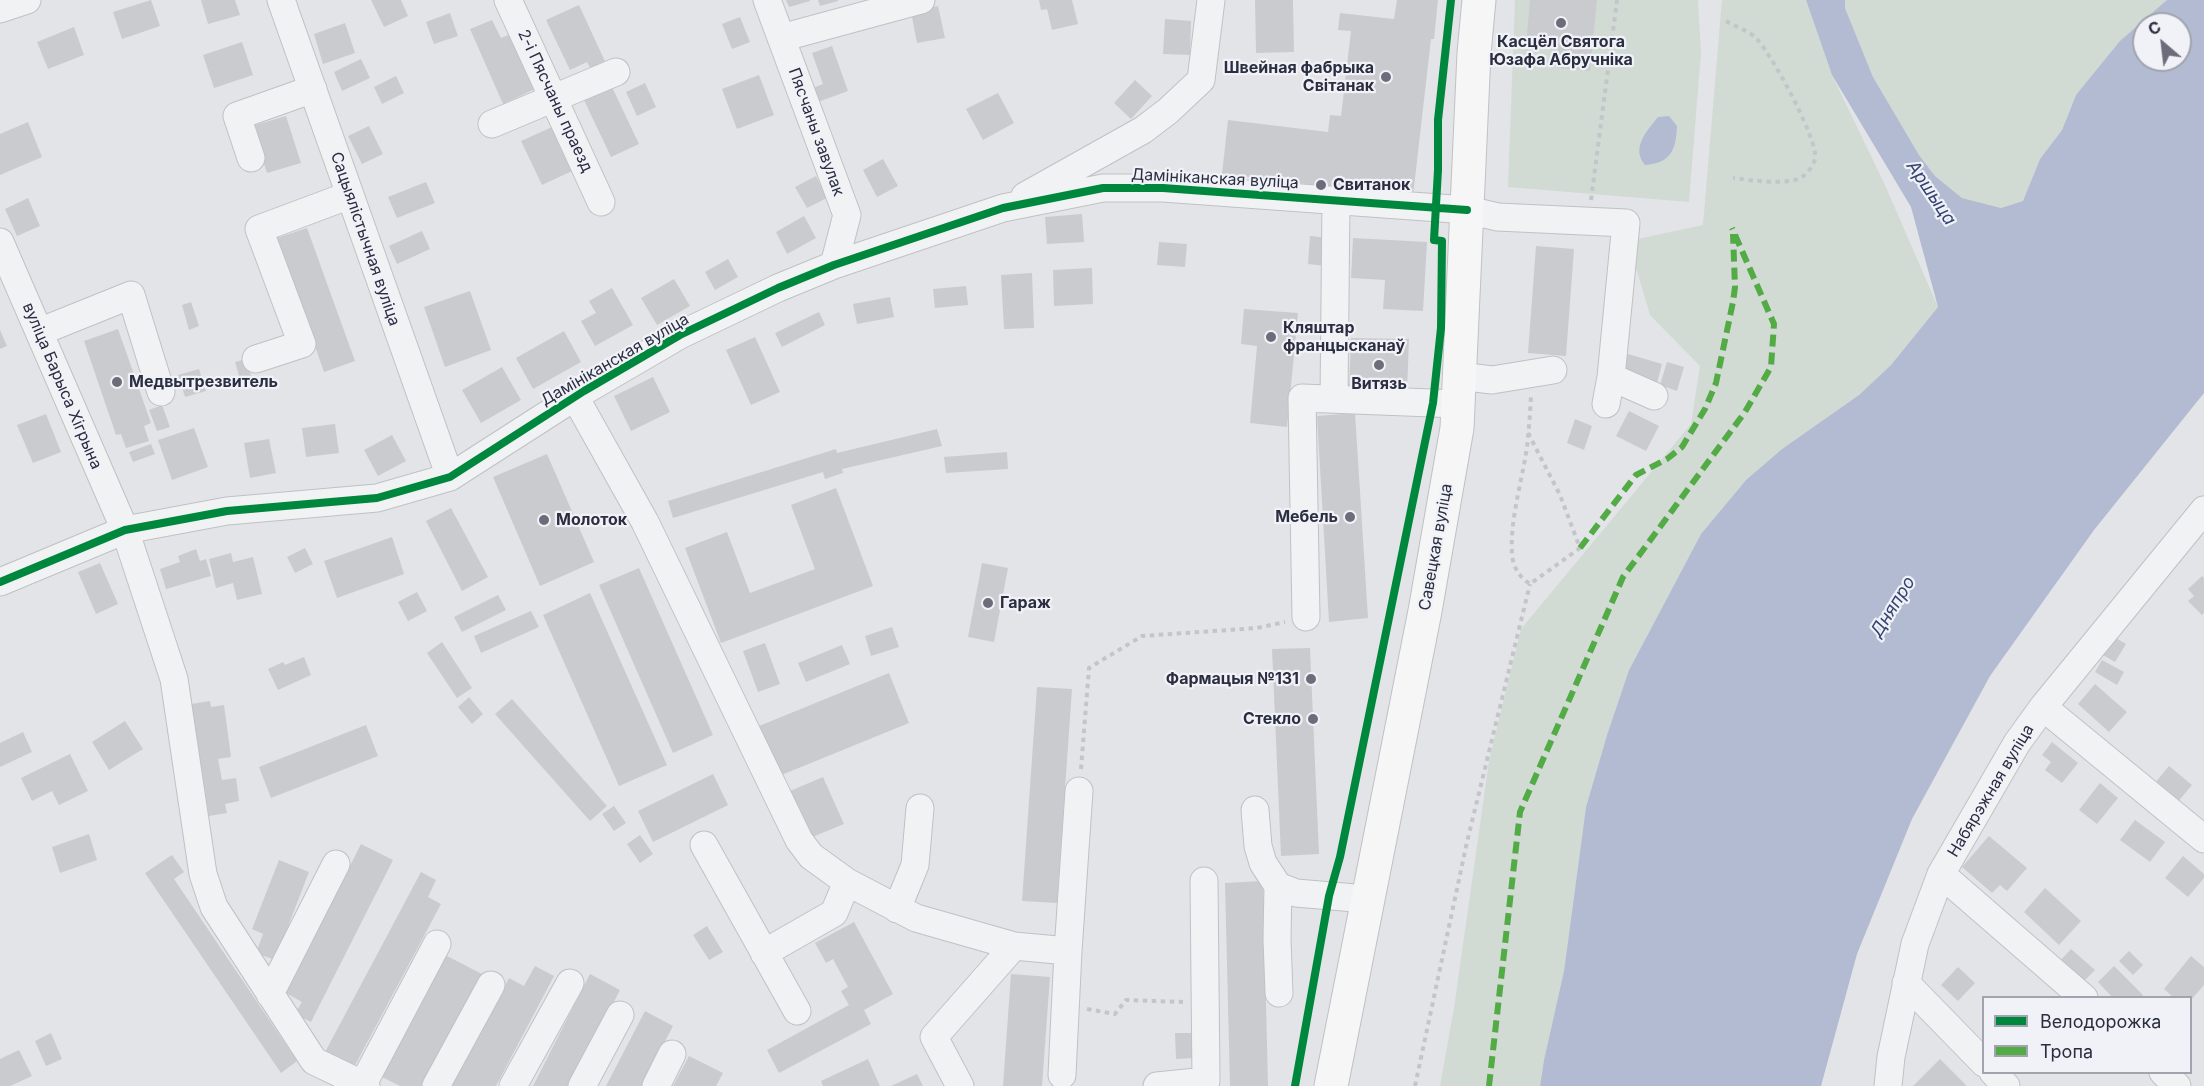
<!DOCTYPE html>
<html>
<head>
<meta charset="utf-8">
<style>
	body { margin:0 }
	#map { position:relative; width:2204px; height:1086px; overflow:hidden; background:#e3e4e7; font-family:Inter,sans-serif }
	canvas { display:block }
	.legend { position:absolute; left:1982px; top:996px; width:210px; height:78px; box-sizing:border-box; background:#f0f2f7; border:2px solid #a1a4ae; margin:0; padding:8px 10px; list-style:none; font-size:18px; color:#2a2e40 }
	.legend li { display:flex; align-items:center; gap:12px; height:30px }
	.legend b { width:30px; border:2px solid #a1a4ae }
	.north { position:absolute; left:2132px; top:12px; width:60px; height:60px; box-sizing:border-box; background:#f0f2f7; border:2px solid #a1a4ae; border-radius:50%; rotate:332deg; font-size:16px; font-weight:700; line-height:24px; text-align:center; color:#2a2e40 }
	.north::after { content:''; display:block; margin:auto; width:21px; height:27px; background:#6b6e7a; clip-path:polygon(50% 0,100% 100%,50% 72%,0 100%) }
</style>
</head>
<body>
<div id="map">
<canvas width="2204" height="1086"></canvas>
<ul class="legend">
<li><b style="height:8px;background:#00873e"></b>Велодорожка</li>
<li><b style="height:8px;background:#53ab46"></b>Тропа</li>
</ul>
<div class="north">С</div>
</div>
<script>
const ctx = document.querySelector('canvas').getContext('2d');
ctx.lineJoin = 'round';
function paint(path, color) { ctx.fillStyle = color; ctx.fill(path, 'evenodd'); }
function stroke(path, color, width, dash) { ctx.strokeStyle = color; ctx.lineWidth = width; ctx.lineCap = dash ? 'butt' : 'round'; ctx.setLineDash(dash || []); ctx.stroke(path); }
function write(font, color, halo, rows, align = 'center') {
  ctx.font = font + ' Inter,sans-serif'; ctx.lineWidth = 4.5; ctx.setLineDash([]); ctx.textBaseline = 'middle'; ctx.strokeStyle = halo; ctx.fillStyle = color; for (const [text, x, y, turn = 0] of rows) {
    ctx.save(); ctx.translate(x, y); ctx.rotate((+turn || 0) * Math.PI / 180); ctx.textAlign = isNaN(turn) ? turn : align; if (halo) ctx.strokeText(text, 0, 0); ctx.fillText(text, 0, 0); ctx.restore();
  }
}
paint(new Path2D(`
	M1515 0H1698L1701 52 1689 202 1508 187Z
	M1722 0H1806L1832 75 1885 185 1938 307 1891 365 1859 395 1782 449 1746 480 1701 534 1629 670 1607 735 1586 807 1564 971 1544 1060 1540 1086H1440L1454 1008 1489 761 1521 629 1691 424 1700 366 1650 315 1628 241 1703 225Z
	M1845 0H2167L2076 95 2062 130 2040 159 2023 201 2001 208 1962 198 1935 176 1919 155 1873 77 1845 8Z`), '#d1dbd3');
paint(new Path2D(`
	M1806 0H1845V8L1873 77 1919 155 1935 176 1962 198 2001 208 2023 201 2040 159 2062 130 2076 95 2120 41 2167 0H2204V393L2094 530 1990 676 1912 819 1857 954 1821 1086H1540L1544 1060 1564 971 1586 807 1607 735 1629 670 1701 534 1746 480 1782 449 1859 395 1891 365 1938 307 1911 207 1832 75ZM2144 24H2180V60H2144Z
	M1669 116 1677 126C1676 150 1671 163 1645 165 1631 148 1646 132 1658 117Z`), '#b2bbd1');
paint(new Path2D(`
	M151 0 160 26 122 39 113 12Z
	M201 0H235L240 15 208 24Z
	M371 0H401L408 16 384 27Z
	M786 0H810V1L789 7Z
	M818 0H838V1L820 6Z
	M1039 0H1072L1078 24 1052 30 1047 9 1041 10Z
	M1255 0H1293L1294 52 1256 53Z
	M1397 0H1438L1434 39H1431L1413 196 1222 174 1228 120 1328 132 1330 115 1341 116 1351 31 1338 30 1340 13 1394 19Z
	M1530 0H1597L1590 71 1557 68 1559 50 1526 47Z
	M579 5 609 70 595 77 587 62 570 70 546 20Z
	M938 6 945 38 917 43 911 12Z
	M450 13 458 36 434 44 426 22Z
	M740 17 750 42 732 49 722 24Z
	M1165 19 1191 21 1190 55 1163 54Z
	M492 20 501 38 511 34 535 89 503 104 470 29Z
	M345 23 355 53 323 64 314 34Z
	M74 27 84 55 48 69 37 42Z
	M242 42 253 75 214 88 203 55Z
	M832 46 848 91 818 102 813 88 823 84 812 53Z
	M361 59 370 78 342 91 334 72Z
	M759 75 774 115 737 129 722 89Z
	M396 76 404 93 382 104 374 87Z
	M1135 80 1152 96 1131 119 1114 103Z
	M645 83 656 107 637 116 626 92Z
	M612 87 639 144 611 157 584 100Z
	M998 93 1014 123 983 140 966 109Z
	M286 116 301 163 267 173 252 126Z
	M28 122 42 157 0 175V134Z
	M369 126 383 154 362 164 348 136Z
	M552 127 572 171 542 185 521 141Z
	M883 159 898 186 877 197 863 170Z
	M816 176 827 198 807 208 795 187Z
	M426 182 435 203 397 218 388 197Z
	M28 198 40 226 17 236 5 209Z
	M1082 214 1084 242 1047 244 1045 217Z
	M804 216 816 238 787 254 776 232Z
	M307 228 355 361 324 372 277 238Z
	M422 231 430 249 397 264 389 246Z
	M1310 236 1329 238 1326 266 1308 264Z
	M1353 238 1427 242 1423 311 1383 309 1385 280 1351 278Z
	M1159 242 1187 244 1185 267 1157 265Z
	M1536 246 1574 249 1566 356 1528 353Z
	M728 259 738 277 715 290 705 272Z
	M1092 268 1093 304 1054 306 1053 270Z
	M1032 273 1034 328 1004 329 1001 275Z
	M674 279 690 306 657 325 641 298Z
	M966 286 968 305 935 308 933 289Z
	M612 288 633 325 595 346 581 321 596 313 589 301Z
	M470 291 491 350 445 367 424 307Z
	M890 297 894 317 857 324 853 304Z
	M191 302 199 326 189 330 182 305Z
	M1244 309 1298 313 1287 427 1250 423 1257 346 1241 344Z
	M819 312 825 325 782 347 775 333Z
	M118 329 151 423 144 426 149 441 126 448 121 434 116 435 84 341Z
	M0 330 7 346 0 349Z
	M564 331 581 362 533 389 516 358Z
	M755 337 780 392 751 405 726 350Z
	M1351 338 1409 339 1407 391 1349 390Z
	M1628 354 1662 364 1657 383 1622 374Z
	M246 359 252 379 241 383 235 362Z
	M1667 362 1684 367 1677 391 1660 385Z
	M502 367 521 400 481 423 462 390Z
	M199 369 206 391 185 397 178 375Z
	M653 377 670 412 631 431 614 396Z
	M162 405 170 427 157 431 149 410Z
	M1629 411 1659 426 1646 451 1616 436Z
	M1355 413 1368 618 1329 622 1317 416Z
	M46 414 61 452 33 463 17 425Z
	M1575 419 1592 426 1584 450 1567 443Z
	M335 424 339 453 306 457 302 428Z
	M194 428 208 467 172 480 158 440Z
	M937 429 942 446 842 469 843 473 825 479 823 472 673 518 668 501 836 449 837 453Z
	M392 435 406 461 378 476 364 450Z
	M269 439 276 473 250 478 244 443Z
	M151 444 155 454 133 462 129 452Z
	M1007 452 1008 469 946 473 944 457Z
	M547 454 594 562 540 586 493 477Z
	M836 488 873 586 721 643 685 548 727 532 750 593 815 569 791 505Z
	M451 508 488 577 462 591 426 521Z
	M392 537 404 574 337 598 324 561Z
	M305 548 313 564 295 573 287 557Z
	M196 549 200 561 206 559 211 576 166 589 160 569 180 562 178 556Z
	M231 553 233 562 253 557 262 594 237 600 233 583 216 588 209 559Z
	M100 563 118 604 96 614 78 572Z
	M982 563 1008 568 994 642 968 637Z
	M639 568 713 735 673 753 599 585Z
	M2202 576 2204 578V613L2202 615 2188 601 2194 596 2188 589Z
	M417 592 427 611 408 621 398 602Z
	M590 593 667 765 619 786 543 615Z
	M498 595 506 610 462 632 454 617Z
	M531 611 539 627 481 653 474 636Z
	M892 627 899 647 871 656 865 636Z
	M2109 634 2126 644 2115 662 2098 652Z
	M442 642 472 688 457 698 427 653Z
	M765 643 780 684 758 692 743 651Z
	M842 645 850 664 806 682 798 663Z
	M1310 648 1319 854 1281 856 1272 649Z
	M304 657 311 675 278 690 268 669 283 662 285 665Z
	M2102 660 2124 672 2117 685 2095 672Z
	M889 673 909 723 779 776 759 726Z
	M2095 684 2127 712 2109 732 2078 704Z
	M1037 687 1072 689 1057 903 1022 901Z
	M469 697 483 714 472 724 458 707Z
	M512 699 607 806 590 821 495 714Z
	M210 701 211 707 224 705 231 757 218 759 222 780 236 778 239 801 225 804 227 813 209 816 191 704Z
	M125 721 143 749 109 770 92 742Z
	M366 725 378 756 271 798 259 767Z
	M23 732 32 752 0 767V743Z
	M2052 742 2078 763 2062 783 2045 770 2051 762 2042 755Z
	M70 754 88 791 59 805 52 791 32 801 21 778Z
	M2169 766 2192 785 2177 803 2154 784Z
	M713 774 728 805 653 842 638 811Z
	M823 777 844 824 810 838 790 791Z
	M2100 783 2118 798 2097 824 2079 810Z
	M614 806 626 823 614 831 602 814Z
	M2135 820 2165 842 2150 862 2120 840Z
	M89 834 97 860 60 873 52 847Z
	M640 835 653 854 640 863 627 844Z
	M1989 836 2027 868 2007 891 2000 885 1992 893 1962 867Z
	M361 844 393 860 311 1022 295 1014 302 1002 286 993Z
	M172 855 184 872 174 879 297 1061 281 1073 145 873Z
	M2183 856 2204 874V878L2188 897 2165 878Z
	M279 860 309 872 275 960 256 953 263 934 252 929Z
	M421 872 436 880 428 897 441 904 353 1069 324 1054Z
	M1263 881 1268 1086H1230L1225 883Z
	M2045 888 2081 921 2059 945 2024 912Z
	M854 922 893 994 864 1010 871 1024 779 1073 767 1050 849 1005 841 991 848 987 833 959 826 963 815 943Z
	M707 926 723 952 709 960 693 935Z
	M2071 949 2095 970 2082 983 2059 962Z
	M2129 951 2143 965 2133 975 2119 961Z
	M445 955 482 974 424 1086H400L382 1077Z
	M2191 956 2204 967V985L2190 1001V998H2174L2164 989Z
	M535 966 554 976 496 1086H452L509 978 524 986Z
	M2114 966 2143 995 2141 998H2113L2098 982Z
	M1958 967 1975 983 1958 1001 1941 985Z
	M590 974 620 990 571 1086H533Z
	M1011 974 1050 977 1042 1086H1003Z
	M645 1011 673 1026 642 1086H606Z
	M51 1033 62 1059 46 1066 35 1041Z
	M1175 1033H1194V1058L1176 1059Z
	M19 1050 32 1076 10 1086H0V1059Z
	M689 1056 723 1073 716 1086H673Z
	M868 1059 880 1086H823L821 1081Z
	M1940 1059 1966 1085 1965 1086H1913Z
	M917 1074 923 1086H891Z`), '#cacbcf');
const minor = new Path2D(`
	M281 0 450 477
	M508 0 601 202
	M767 0 847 215 834 265
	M0 9 27 0
	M781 38 921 0
	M492 124 616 72
	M251 158 237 116 313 89
	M1025 196 1143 130 1168 111 1201 80 1211 0
	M0 242 125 530 174 679 203 874 214 907 314 1061 366 1086
	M39 332 131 295 161 392
	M256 359 302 344 259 229 350 195
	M1459 376 1492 380 1553 370
	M1611 377 1654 396
	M575 397 645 522 799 840 811 856 847 882 916 918 1014 946 1068 951 1062 1075
	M1334 399 1336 200
	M0 582 125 530 227 511 377 498 450 477 584 391 680 335 778 288 834 265 1003 208 1103 188H1163L1467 210 1498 217 1626 223 1611 377 1606 404
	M1306 617 1302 398 1458 404
	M2043 707 2204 839
	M1255 810 1258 846 1263 863 1278 886 1296 893 1367 899
	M704 845 797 1011
	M1941 874 2084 998
	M1278 886 1277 939 1279 993
	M897 909 915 865 920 808
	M1068 951 1079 791
	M764 953 834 913 847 882
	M1906 983 1984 1063
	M270 994 336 864
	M1993 1072 2006 1086
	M2163 1072 2177 1086
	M363 1084 437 944
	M436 1086 491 985
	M513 1086 570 983
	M582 1086 620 1015
	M656 1086 672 1054
	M960 1086 934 1037 1014 946
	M1157 1086 1206 1081 1204 881
	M1888 1086 1891 1057 1915 944 1941 874 2017 743 2043 707 2204 510`);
const major = new Path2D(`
	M1331 1086 1425 611 1457 428 1474 53 1479 0`);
stroke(minor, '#c0c1c4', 29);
stroke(major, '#bfc1c5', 35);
stroke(new Path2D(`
	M1726 21C1734 26 1746 30 1754 36 1769 49 1819 140 1815 159 1813 166 1808 173 1802 177 1787 186 1750 180 1733 178
	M1591 200 1617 0
	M1528 433 1560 495 1580 548 1530 584C1519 577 1513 567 1512 554 1510 518 1522 482 1527 447 1529 430 1530 413 1531 396
	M1081 769 1089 668 1142 636 1257 628 1285 622
	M1087 1009 1115 1014 1126 1000 1183 1002
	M1415 1086 1467 842 1530 584`), '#c4c5ca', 4, [4.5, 4.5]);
stroke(minor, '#f1f2f4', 27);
stroke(major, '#f6f6f6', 33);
stroke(new Path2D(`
	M1580 548 1636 475 1667 459 1682 447 1705 409 1716 383 1733 302 1735 287 1733 234
	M1489 1086 1520 812 1623 577 1745 412 1771 367 1774 324 1732 228`), '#53ab46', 6, [12, 6]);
stroke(new Path2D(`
	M0 582 125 530 227 511 377 498 450 477 584 391 680 335 778 288 834 265 1003 208 1103 188H1163L1467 210
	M1295 1086 1329 896 1340 857 1433 403 1441 328 1442 241 1434 240 1438 170V120L1451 0`), '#00873e', 8);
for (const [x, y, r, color] of [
	[1561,23,6,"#6b6e7a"],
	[1386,77,6,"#6b6e7a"],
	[1321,185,6,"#6b6e7a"],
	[1271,337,6,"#6b6e7a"],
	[1379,365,6,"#6b6e7a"],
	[117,382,6,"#6b6e7a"],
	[1350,517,6,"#6b6e7a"],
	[544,520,6,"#6b6e7a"],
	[988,603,6,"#6b6e7a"],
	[1311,679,6,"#6b6e7a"],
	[1313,719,6,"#6b6e7a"]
]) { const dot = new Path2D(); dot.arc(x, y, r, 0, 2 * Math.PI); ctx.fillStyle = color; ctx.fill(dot); stroke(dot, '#f0f2f7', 2); }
write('bold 16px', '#2a2e40', '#f0f2f7', [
	["Касцёл Святога",1561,42,"center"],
	["Юзафа Абручніка",1561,60,"center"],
	["Швейная фабрыка",1374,68,"right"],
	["Світанак",1374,86,"right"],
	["Свитанок",1333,185],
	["Кляштар",1283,328],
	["францысканаў",1283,346],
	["Медвытрезвитель",129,382],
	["Витязь",1379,384,"center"],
	["Мебель",1338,517,"right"],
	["Молоток",556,520],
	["Гараж",1000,603],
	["Фармацыя №131",1299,679,"right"],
	["Стекло",1301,719,"right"]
], 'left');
write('16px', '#2a2e40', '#f0f2f7', [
	["2-і Пясчаны праезд",555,101,65],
	["Пясчаны завулак",816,132,70],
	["Дамініканская вуліца",1215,179,3],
	["Сацыялістычная вуліца",365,239,71],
	["Дамініканская вуліца",615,360,-30],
	["вуліца Барыса Хігрына",62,386,67],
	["Савецкая вуліца",1436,547,-80],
	["Набярэжная вуліца",1991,791,-59]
]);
write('italic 18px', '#354572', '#f0f2f7', [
	["Аршыца",1931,193,56],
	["Дняпро",1893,607,-58]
]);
</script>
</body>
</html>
